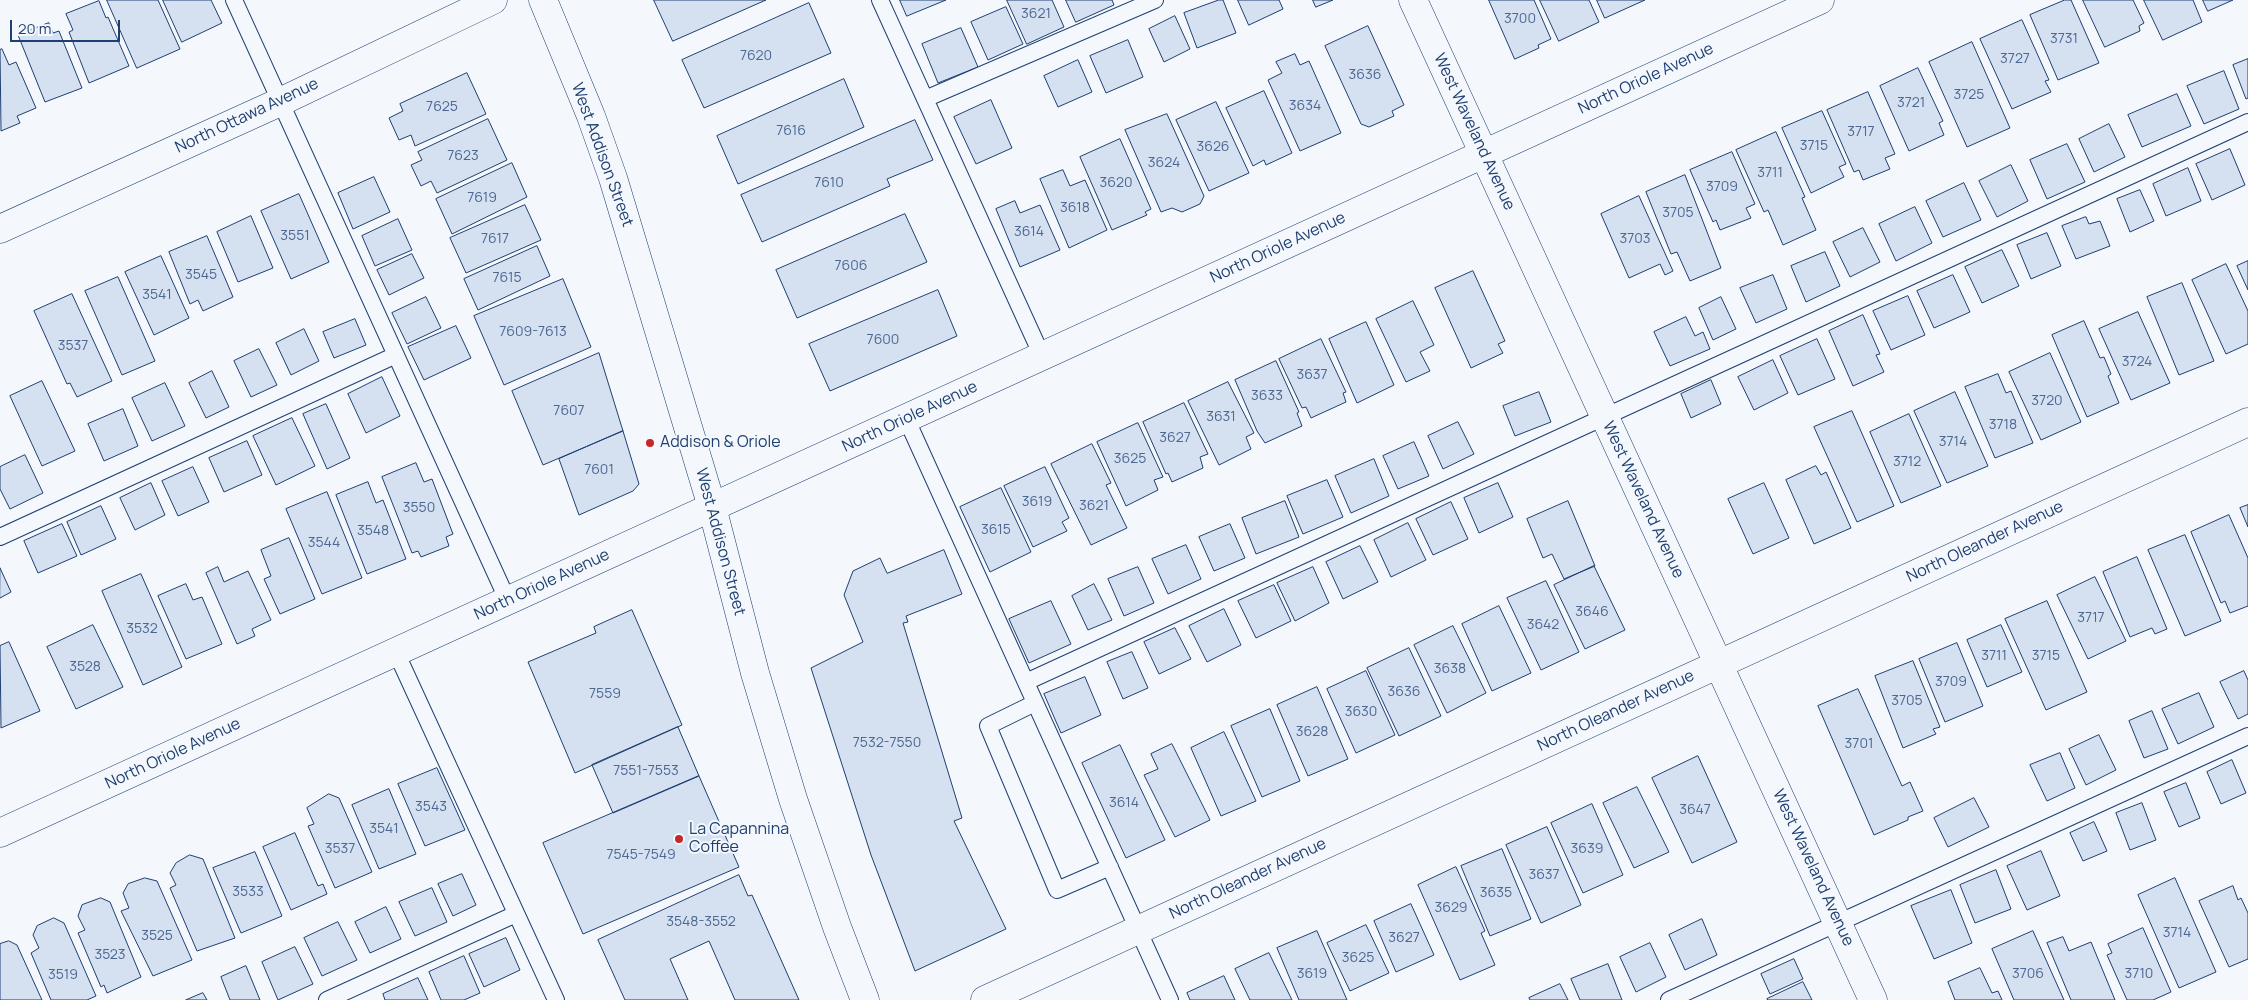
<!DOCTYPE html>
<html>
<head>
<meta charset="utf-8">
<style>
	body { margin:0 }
	#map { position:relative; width:2248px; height:1000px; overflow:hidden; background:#f4f7fb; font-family:Manrope,sans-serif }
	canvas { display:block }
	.scale { position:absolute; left:10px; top:20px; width:110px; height:22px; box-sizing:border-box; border:2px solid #1d3f73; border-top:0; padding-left:6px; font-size:15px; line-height:18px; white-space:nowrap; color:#1d3f73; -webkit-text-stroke:4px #f4f7fb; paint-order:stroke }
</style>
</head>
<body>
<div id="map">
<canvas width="2248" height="1000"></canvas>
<div class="scale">20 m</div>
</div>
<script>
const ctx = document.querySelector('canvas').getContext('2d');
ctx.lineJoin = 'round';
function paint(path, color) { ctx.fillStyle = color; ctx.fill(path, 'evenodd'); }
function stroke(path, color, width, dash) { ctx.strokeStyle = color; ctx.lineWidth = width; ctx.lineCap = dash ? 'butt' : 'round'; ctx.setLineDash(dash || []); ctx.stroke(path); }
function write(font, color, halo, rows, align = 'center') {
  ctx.font = font + ' Manrope,sans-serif'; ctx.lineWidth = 4; ctx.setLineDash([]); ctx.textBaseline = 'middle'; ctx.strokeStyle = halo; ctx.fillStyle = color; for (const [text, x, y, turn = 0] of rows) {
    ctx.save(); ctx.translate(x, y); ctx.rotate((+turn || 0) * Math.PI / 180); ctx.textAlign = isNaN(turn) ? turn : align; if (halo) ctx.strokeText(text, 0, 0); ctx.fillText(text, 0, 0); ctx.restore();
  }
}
const building = new Path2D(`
	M107 0H158L180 49 137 68Z
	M163 0H211L222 23 182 42Z
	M654 0H766L673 41Z
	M900 0H946L907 16Z
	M1007 0H1052L1064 27 1027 44Z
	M1066 0H1112L1114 5 1076 22Z
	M1219 0H1223L1236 33 1197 48 1184 13Z
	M1238 0H1279L1283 9 1249 25Z
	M1313 0H1333L1316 7Z
	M1489 0H1534L1551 39 1538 45 1539 48 1515 59Z
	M1540 0H1589L1599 22 1559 41Z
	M1597 0H1645L1605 18Z
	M2065 0H2071L2099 63 2058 80 2030 15Z
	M2083 0H2133L2144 23 2139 26 2140 31 2105 47Z
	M2144 0H2193L2202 22 2163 40Z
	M2203 0H2233L2208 11Z
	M99 1 106 18 108 17 129 66 89 83 69 32 73 30 66 14Z
	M809 3 831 53 704 108 682 60Z
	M1006 7 1023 44 988 60 971 22Z
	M1175 16 1190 49 1164 62 1149 29Z
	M2022 20 2049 80 2045 81 2051 92 2012 109 1980 39Z
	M49 23 53 33 59 31 82 88 45 102 18 35Z
	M1368 26 1404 105 1392 111 1394 116 1369 127 1361 124 1325 46Z
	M961 28 978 67 938 83 922 44Z
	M1128 40 1143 77 1106 93 1090 56Z
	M1972 42 2010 128 1967 147 1929 62Z
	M2 49 9 65 16 62 36 108 17 116 20 123 1 131 0 50Z
	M1295 54 1300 65 1309 61 1341 133 1300 151 1268 80 1282 73 1276 62Z
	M2248 59V98L2246 99 2233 65Z
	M1078 60 1092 92 1058 107 1044 76Z
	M1918 68 1943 121 1939 123 1944 135 1909 151 1880 86Z
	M2224 71 2239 109 2204 124 2187 86Z
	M467 73 486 114 415 146 411 135 399 140 389 118 403 111 400 104Z
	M844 79 864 127 738 184 717 136Z
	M1264 91 1292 153 1266 165 1264 160 1253 166 1226 108Z
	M1868 92 1895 154 1885 158 1890 169 1863 180 1859 170 1854 172 1827 110Z
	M2177 94 2191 126 2142 147 2128 115Z
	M991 100 1012 148 976 164 954 117Z
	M1216 102 1249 173 1209 191 1176 120Z
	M1822 111 1846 164 1839 167 1844 177 1811 193 1782 128Z
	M1167 114 1204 196 1200 204 1182 212 1172 208 1161 212 1125 130Z
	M488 119 507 160 437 193 431 181 421 186 411 165 422 160 418 152Z
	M915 120 933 160 887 179 890 186 762 242 741 195Z
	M2109 124 2125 157 2094 172 2079 139Z
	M1776 132 1805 197 1802 198 1816 230 1783 245 1768 210 1764 212 1736 150Z
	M1120 139 1151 209 1145 212 1147 215 1112 230 1080 157Z
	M2067 144 2085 182 2047 199 2030 160Z
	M2230 149 2245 185 2212 200 2196 164Z
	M1732 152 1755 204 1746 208 1751 218 1720 230 1716 220 1713 222 1690 170Z
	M512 163 527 197 452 234 436 199Z
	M2011 165 2028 201 1997 217 1979 181Z
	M2188 168 2201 201 2166 216 2153 184Z
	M1063 170 1070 186 1085 180 1107 230 1069 248 1040 179Z
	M1685 175 1721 268 1690 281 1677 252 1671 254 1646 192Z
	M374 177 390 212 353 229 338 193Z
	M1964 183 1981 220 1943 237 1926 201Z
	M2140 190 2154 221 2130 232 2117 199Z
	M299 194 329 262 291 279 261 211Z
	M1639 196 1673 271 1665 275 1660 264 1629 278 1601 214Z
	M1015 201 1020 213 1040 205 1060 250 1020 267 996 209Z
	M525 205 541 240 466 273 450 238Z
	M1915 207 1932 243 1896 261 1879 224Z
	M905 214 927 262 797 318 776 270Z
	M251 216 273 268 238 282 217 232Z
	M2086 217 2089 224 2100 221 2110 246 2076 259 2062 226Z
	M398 219 412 250 375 266 362 236Z
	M1863 228 1880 262 1850 277 1833 242Z
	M2047 233 2061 266 2031 279 2017 245Z
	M207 236 233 297 203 311 198 300 190 304 169 252Z
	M537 246 550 276 478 310 464 279Z
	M2002 250 2019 286 1982 303 1965 267Z
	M1825 252 1840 286 1806 302 1791 266Z
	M412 254 424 278 389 295 377 270Z
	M161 256 189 318 154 335 125 272Z
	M2248 261V290L2237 266Z
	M2226 264 2248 311V344L2226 354 2192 280Z
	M1473 271 1505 341 1498 344 1503 353 1471 368 1435 288Z
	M1773 275 1787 309 1756 323 1740 288Z
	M1953 275 1970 312 1934 328 1917 291Z
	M118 277 155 361 122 375 85 291Z
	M563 279 591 347 504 385 474 316Z
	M2182 283 2214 361 2179 375 2147 297Z
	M938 290 957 336 830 391 809 344Z
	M72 294 112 381 77 397 70 383 67 384 34 311Z
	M1908 296 1925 335 1891 350 1873 311Z
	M426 297 441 328 407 344 392 313Z
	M1721 297 1736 329 1713 340 1699 308Z
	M1413 301 1434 345 1420 352 1430 371 1406 382 1376 319Z
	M2138 312 2170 383 2131 400 2099 329Z
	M1863 315 1880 354 1876 355 1884 372 1853 386 1829 331Z
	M1686 317 1695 336 1703 332 1710 349 1670 366 1654 332Z
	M355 319 366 345 334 358 323 332Z
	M2084 321 2100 358 2104 357 2111 374 2108 376 2119 403 2087 417 2052 335Z
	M1366 322 1394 385 1357 403 1329 339Z
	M456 326 471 358 424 380 408 347Z
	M304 329 319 361 291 375 276 343Z
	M1321 339 1346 392 1343 393 1346 402 1311 418 1306 407 1302 408 1279 359Z
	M1817 339 1835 379 1798 395 1780 356Z
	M259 349 277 385 251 397 234 361Z
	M599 353 623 431 543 465 512 391Z
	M2050 353 2081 422 2041 440 2009 372Z
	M1773 360 1788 393 1754 410 1738 377Z
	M1276 361 1299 412 1297 413 1302 426 1265 443 1257 431 1235 380Z
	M212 371 229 407 206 418 189 383Z
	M1998 374 2006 393 2011 391 2033 443 1995 458 1965 387Z
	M382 377 400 416 366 433 348 394Z
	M1711 380 1721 404 1691 418 1681 394Z
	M42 381 75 451 42 466 10 396Z
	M1228 382 1254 433 1246 437 1251 449 1219 465 1188 401Z
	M165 383 185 426 152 441 132 398Z
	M1539 392 1551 422 1515 436 1503 406Z
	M1955 392 1988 466 1947 483 1914 411Z
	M1184 403 1208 454 1200 457 1203 468 1172 482 1168 473 1166 474 1143 422Z
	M326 404 350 458 327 469 303 414Z
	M123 409 138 446 104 461 88 424Z
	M1852 411 1894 506 1857 522 1814 427Z
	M1909 414 1941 486 1901 503 1870 432Z
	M292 418 315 466 276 485 253 436Z
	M1458 422 1474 454 1443 469 1428 436Z
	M1138 423 1163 477 1154 480 1158 490 1126 506 1097 442Z
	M623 431 639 484 633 491 579 515 559 459Z
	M247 441 262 475 224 492 209 458Z
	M1414 442 1429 476 1398 489 1383 456Z
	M1092 444 1111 483 1106 485 1127 528 1091 545 1051 464Z
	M25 455 43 493 10 509 0 489V467Z
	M1374 459 1389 496 1351 513 1335 476Z
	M416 463 424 482 432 479 453 534 446 537 449 546 421 557 418 551 412 553 382 477Z
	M1816 466 1821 475 1826 472 1851 528 1814 544 1786 480Z
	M193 467 209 502 178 516 162 481Z
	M1045 467 1069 518 1062 522 1067 531 1033 547 1004 486Z
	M1327 480 1343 517 1303 534 1287 496Z
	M368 482 376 503 383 500 406 559 367 574 336 495Z
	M151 483 165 515 135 530 120 498Z
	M1498 483 1513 517 1479 533 1464 498Z
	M1764 483 1789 538 1753 554 1728 499Z
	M1001 488 1031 552 990 572 960 507Z
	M327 492 362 578 322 594 286 509Z
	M1285 501 1299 537 1256 554 1242 518Z
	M1568 501 1595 566 1564 579 1552 554 1543 558 1527 519Z
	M1451 502 1468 539 1433 555 1416 519Z
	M2248 505V527L2240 508Z
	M101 506 116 539 81 555 67 522Z
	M2229 515 2248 558V606L2230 613 2225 601 2221 603 2191 532Z
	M1408 523 1426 560 1391 577 1374 540Z
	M62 524 77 556 38 573 24 541Z
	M1230 524 1245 558 1214 571 1199 537Z
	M2185 535 2221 621 2185 636 2148 550Z
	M289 538 315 599 280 614 264 579 271 576 261 550Z
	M1186 545 1201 579 1168 594 1152 559Z
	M1360 546 1378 582 1343 599 1326 562Z
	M944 550 962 594 906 616 908 622 903 623 962 818 954 821 1006 929 915 971 871 855 811 668 863 642 844 595 853 571 880 558 887 573Z
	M2137 557 2167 629 2155 634 2152 628 2130 637 2103 572Z
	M1594 566 1625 630 1585 649 1554 585Z
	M218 567 224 582 248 571 271 620 252 629 255 636 237 644 206 573Z
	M1138 567 1154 603 1124 616 1108 579Z
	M1313 567 1329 603 1295 621 1277 583Z
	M0 568 11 592 0 598Z
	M141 574 182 667 143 685 102 591Z
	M2095 577 2126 641 2088 659 2057 595Z
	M1546 581 1579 652 1541 670 1507 598Z
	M186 584 193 600 202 597 222 644 186 659 158 596Z
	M1094 584 1112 620 1088 630 1072 596Z
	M1274 585 1291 621 1256 638 1238 601Z
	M1051 601 1071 644 1029 663 1009 619Z
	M2047 601 2087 692 2046 710 2005 619Z
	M1499 606 1531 673 1492 691 1462 624Z
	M1224 609 1241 645 1207 662 1189 626Z
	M632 610 682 725 575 773 528 662 596 633 594 627Z
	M93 625 123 687 76 709 47 647Z
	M2001 625 2022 672 1987 687 1967 640Z
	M1453 626 1486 693 1447 713 1414 645Z
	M1175 628 1191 659 1159 674 1144 642Z
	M9 642 40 711 1 728 0 646Z
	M1957 643 1983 706 1945 722 1919 659Z
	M1409 648 1441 716 1399 736 1367 668Z
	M1132 652 1148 688 1123 699 1107 662Z
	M1913 661 1940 727 1933 729 1936 734 1903 748 1875 676Z
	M1366 671 1395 735 1356 753 1327 689Z
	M2244 671 2248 680V714L2238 719 2220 682Z
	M1085 677 1101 715 1061 733 1044 694Z
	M1317 687 1348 759 1308 776 1277 705Z
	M1858 689 1902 786 1910 782 1923 811 1908 817V820L1874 835 1818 706Z
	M2199 693 2214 727 2178 744 2162 709Z
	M1270 709 1300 781 1262 797 1231 726Z
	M2152 711 2168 749 2144 758 2129 721Z
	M678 727 699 776 613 813 592 765Z
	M1224 732 1256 801 1221 816 1191 748Z
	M2099 735 2116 770 2086 785 2069 749Z
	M1172 744 1210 820 1175 837 1144 775 1158 769 1151 754Z
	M1120 745 1165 840 1126 858 1082 763Z
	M2060 753 2075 788 2047 801 2030 765Z
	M1698 756 1737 842 1692 863 1652 778Z
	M2232 760 2246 793 2221 804 2207 772Z
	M437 768 465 830 425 846 398 784Z
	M699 776 739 867 583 934 543 843Z
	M2186 783 2200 818 2179 827 2164 792Z
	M1637 787 1669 852 1634 868 1603 803Z
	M389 789 416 854 379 869 352 805Z
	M329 794 339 798 372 872 335 888 308 826 314 824 307 808Z
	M1974 798 1989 827 1948 847 1934 818Z
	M2142 803 2156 840 2130 850 2116 813Z
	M1592 804 1623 875 1583 893 1551 823Z
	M2094 822 2107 851 2083 861 2070 833Z
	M1547 827 1581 905 1541 923 1506 845Z
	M295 833 318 886 323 884 327 894 291 910 263 847Z
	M1502 849 1531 919 1490 936 1461 866Z
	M2041 851 2060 896 2027 910 2007 866Z
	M255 852 282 916 241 933 213 868Z
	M190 855 203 859 235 938 197 951 170 888 176 885 170 873 176 863Z
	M1456 867 1485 931 1481 933 1495 965 1460 980 1418 885Z
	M1996 870 2011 909 1975 923 1960 885Z
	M462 874 476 905 453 916 438 884Z
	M739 875 748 896 752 895 799 1000H735L709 941 670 959 688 1000H625L598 940Z
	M145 878 157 881 192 960 153 976 121 911 129 908 123 893 128 884Z
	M2175 878 2216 972 2179 988 2138 895Z
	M2233 886 2238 900 2241 898 2248 913V959L2229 967 2199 901Z
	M432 888 447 922 415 936 399 902Z
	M1951 890 1972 943 1934 959 1911 906Z
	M101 898 110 902 141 977 107 993 104 985 101 987 78 933 85 930 78 916 82 905Z
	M1411 904 1434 955 1396 972 1374 921Z
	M386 907 401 939 370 953 355 922Z
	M54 918 64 923 96 996 87 1000H51L31 953 39 948 33 935 37 926Z
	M1702 919 1717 955 1685 970 1669 935Z
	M338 922 357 960 322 976 304 938Z
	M1366 925 1389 973 1350 991 1327 943Z
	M2143 928 2171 992 2153 1000H2127L2107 955 2112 953 2108 944Z
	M1317 931 1347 1000H1299L1277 948Z
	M2033 931 2064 1000H2014L1992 949Z
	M2063 937 2069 951 2091 942 2115 1000H2071L2047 943Z
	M506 938 520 970 484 987 469 954Z
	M9 941 17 945 42 1000H0V944Z
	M1650 943 1666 977 1636 992 1620 957Z
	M295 947 313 984 278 1000 262 962Z
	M1269 953 1292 1000H1250L1235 969Z
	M464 956 480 993 464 1000H441L429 972Z
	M1794 959 1803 979 1770 994 1761 974Z
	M1608 964 1622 1000H1580L1571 979Z
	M246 966 260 1000H230L221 977Z
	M1980 968 1992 993 1998 991 2002 1000H1955L1948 982Z
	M1224 976 1235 1000H1190L1187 993Z
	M418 978 428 1000H385L383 994Z
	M1803 982 1812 1000H1768L1767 999Z
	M1560 984 1568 1000H1530L1529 998Z
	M203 993 207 1000H186Z`);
paint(building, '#d5e0f0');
stroke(building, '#1d3f73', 1);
const service = new Path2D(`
	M234 0 508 601
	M880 0 1042 356
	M925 99 1155 0
	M906 418 1170 1000
	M0 537 396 355
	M396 652 556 1000
	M1026 682 2248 122
	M1035 703 988 726 1057 890 1110 867
	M327 1000 516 914
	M1669 1000 2248 736`);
const minor = new Path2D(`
	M1413 0 1873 1000
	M0 229 280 102 493 0
	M0 833 1820 0
	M985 1000 2248 422`);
const tertiary = new Path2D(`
	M543 0 591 116 613 178 712 507 755 673 793 799 837 927 865 1000`);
stroke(service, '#1d3f73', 18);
stroke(minor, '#1d3f73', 29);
stroke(tertiary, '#1d3f73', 29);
stroke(service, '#f4f7fb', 16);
stroke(minor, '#f4f7fb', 28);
stroke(tertiary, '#f4f7fb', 28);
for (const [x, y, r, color] of [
	[650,443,5,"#c62828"],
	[679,839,5,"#c62828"]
]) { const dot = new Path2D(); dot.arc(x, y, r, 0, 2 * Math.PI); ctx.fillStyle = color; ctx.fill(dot); stroke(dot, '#f4f7fb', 2); }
write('14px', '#4b6792', null, [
	["3621",1036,14],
	["3700",1520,19],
	["3731",2064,39],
	["7620",756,56],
	["3727",2015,59],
	["3636",1365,75],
	["3725",1969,95],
	["3721",1911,103],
	["3634",1305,106],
	["7625",442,107],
	["7616",791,131],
	["3717",1861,132],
	["3715",1814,146],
	["3626",1213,147],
	["7623",463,156],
	["3624",1164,163],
	["3711",1770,173],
	["7610",829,183],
	["3620",1116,183],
	["3709",1722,187],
	["7619",482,198],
	["3618",1075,208],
	["3705",1678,213],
	["3614",1029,232],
	["3551",295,236],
	["7617",495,239],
	["3703",1635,239],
	["7606",851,266],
	["3545",201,275],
	["7615",507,278],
	["3541",157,295],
	["7609-7613",533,332],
	["7600",883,340],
	["3537",73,346],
	["3724",2137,362],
	["3637",1312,375],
	["3633",1267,396],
	["3720",2047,401],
	["7607",569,411],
	["3631",1221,417],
	["3718",2003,425],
	["3627",1175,438],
	["3714",1953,442],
	["3625",1130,459],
	["3712",1907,462],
	["7601",599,470],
	["3619",1037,502],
	["3621",1094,506],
	["3550",419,508],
	["3615",996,530],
	["3548",373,531],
	["3544",324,543],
	["3646",1592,612],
	["3717",2091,618],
	["3642",1543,625],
	["3532",142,629],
	["3711",1994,656],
	["3715",2046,656],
	["3528",85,667],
	["3638",1450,669],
	["3709",1951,682],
	["3636",1404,692],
	["7559",605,694],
	["3705",1907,701],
	["3630",1361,712],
	["3628",1312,732],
	["7532-7550",887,743],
	["3701",1859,744],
	["7551-7553",646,771],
	["3614",1124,803],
	["3543",431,807],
	["3647",1695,810],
	["3541",384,829],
	["3537",340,849],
	["3639",1587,849],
	["7545-7549",641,855],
	["3637",1544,875],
	["3533",248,892],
	["3635",1496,893],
	["3629",1451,908],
	["3548-3552",701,922],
	["3714",2177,933],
	["3525",157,936],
	["3627",1404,938],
	["3523",110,955],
	["3625",1358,958],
	["3619",1312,974],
	["3706",2028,974],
	["3710",2139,974],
	["3519",63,975]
]);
write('16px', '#1d3f73', '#f4f7fb', [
	["North Oriole Avenue",1646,79,-25],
	["North Ottawa Avenue",247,116,-25],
	["West Waveland Avenue",1474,132,65],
	["West Addison Street",602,155,70],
	["North Oriole Avenue",1278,248,-25],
	["North Oriole Avenue",910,417,-25],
	["West Waveland Avenue",1643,500,65],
	["West Addison Street",720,542,75],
	["North Oleander Avenue",1985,542,-25],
	["North Oriole Avenue",542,585,-25],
	["North Oleander Avenue",1616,711,-25],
	["North Oriole Avenue",173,754,-25],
	["West Waveland Avenue",1813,868,65],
	["North Oleander Avenue",1248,879,-25]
]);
write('16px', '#1d3f73', '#f4f7fb', [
	["Addison & Oriole",660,443],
	["La Capannina",689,830],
	["Coffee",689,848]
], 'left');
</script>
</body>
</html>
